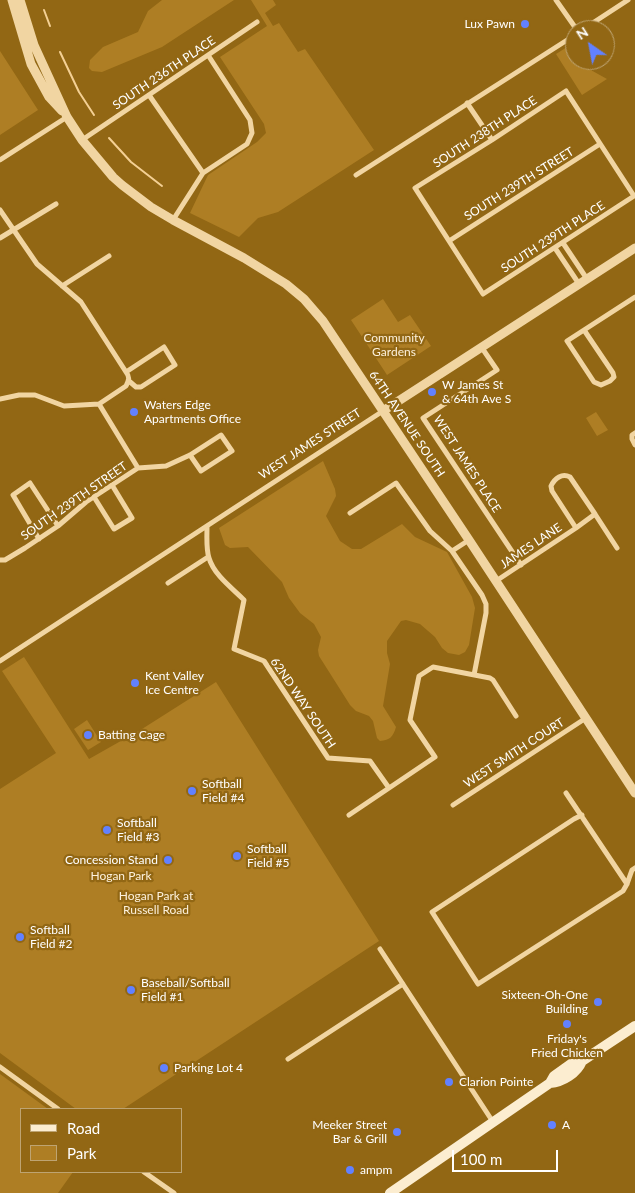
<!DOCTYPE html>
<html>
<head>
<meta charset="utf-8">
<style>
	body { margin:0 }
	#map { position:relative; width:635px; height:1193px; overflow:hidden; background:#926714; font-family:Lato,sans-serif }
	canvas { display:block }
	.legend { position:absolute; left:20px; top:1108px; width:162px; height:65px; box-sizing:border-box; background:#926714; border:1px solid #bea472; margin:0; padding:6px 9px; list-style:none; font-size:15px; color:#fff }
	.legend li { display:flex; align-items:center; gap:10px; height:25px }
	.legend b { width:25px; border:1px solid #bea472 }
	.north { position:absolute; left:565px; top:20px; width:50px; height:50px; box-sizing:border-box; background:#926714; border:1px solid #bea472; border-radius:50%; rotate:327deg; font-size:14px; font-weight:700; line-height:20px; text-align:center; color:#fff }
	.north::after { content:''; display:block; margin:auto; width:18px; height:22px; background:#6281ff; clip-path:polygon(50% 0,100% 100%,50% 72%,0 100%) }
	.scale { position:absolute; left:452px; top:1150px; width:106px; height:22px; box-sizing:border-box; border:2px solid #fff; border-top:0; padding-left:6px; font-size:15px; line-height:18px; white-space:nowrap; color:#fff; -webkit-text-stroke:4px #926714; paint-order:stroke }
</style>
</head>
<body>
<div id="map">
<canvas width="635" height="1193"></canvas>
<ul class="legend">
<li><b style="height:6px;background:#fcedd0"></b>Road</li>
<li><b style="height:14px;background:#ae7e24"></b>Park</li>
</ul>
<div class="north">N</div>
<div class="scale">100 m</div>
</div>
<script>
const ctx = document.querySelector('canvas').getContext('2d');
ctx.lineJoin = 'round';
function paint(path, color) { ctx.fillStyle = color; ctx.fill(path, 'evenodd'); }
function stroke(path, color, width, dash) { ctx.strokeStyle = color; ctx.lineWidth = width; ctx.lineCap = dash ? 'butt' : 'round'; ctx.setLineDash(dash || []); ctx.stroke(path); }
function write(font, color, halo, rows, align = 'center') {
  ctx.font = font + ' Lato,sans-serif'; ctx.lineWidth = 4.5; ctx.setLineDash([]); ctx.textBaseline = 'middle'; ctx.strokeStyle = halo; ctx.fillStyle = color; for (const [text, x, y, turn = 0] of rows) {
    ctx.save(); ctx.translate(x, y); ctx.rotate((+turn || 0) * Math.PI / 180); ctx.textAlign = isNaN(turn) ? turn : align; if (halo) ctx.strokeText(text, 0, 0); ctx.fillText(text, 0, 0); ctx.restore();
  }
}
paint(new Path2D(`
	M162 0H234L162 47 102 72 92 71 89 68 90 60 103 47 138 32 148 11Z
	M251 0H273L276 5 265 13 273 26 279 23 298 52 305 49 374 150 278 212 258 218 239 237 190 213 208 175 257 142 266 133 264 124 220 57 267 26Z
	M572 44 575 49V60H582L589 69 607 79 582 95 556 54Z
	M0 51 38 110 0 135Z
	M383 299 398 322 410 315 431 346 387 375 351 320Z
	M596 412 608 430 597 436 586 418Z
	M323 461 335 489 336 496 326 516 340 541 352 549H361L402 524 415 537 447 552 472 597 475 608 469 645 465 652 459 655 448 653 442 648 435 637 420 624 406 620 401 621 387 641V653L390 664 383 706 396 727C393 737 390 740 380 741L377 738 373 721 369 716 356 711 350 705 319 656 318 650 321 637 314 624 300 613 289 598 282 582 248 547 230 548 225 545 219 528Z
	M24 657 89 759 142 729 216 682 379 941 123 1109H76L0 1053V789L56 753 2 671Z
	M87 720 101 742 88 750 74 729Z
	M0 1074 48 1109H21V1172H73L58 1193H0Z`), '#ae7e24');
stroke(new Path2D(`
	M44 10 50 26
	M60 52 79 92 94 115
	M109 138 131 162 162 186`), '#f4d094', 2);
stroke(new Path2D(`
	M556 0 577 30
	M582 30 628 0
	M566 91 634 196 483 294 415 188 492 140Z
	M149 95 203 173
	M467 103 492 140
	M82 140 257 22
	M0 160 67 117
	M356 175 575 35
	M0 210 37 264 81 302 126 372
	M173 220 203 173 247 144 252 133 250 120 208 55
	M0 238 56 204
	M449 241 600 144
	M563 243 587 279
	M555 248 579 284
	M62 286 109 256
	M584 330 613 373 614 377 610 381 601 385 594 382 567 341 635 297
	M482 348 497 370 423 418 521 565
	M0 399 19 395H35L64 406 99 404 126 386C129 380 130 377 126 372L164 347 175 365 141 387H136L129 381
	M99 404 138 468
	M635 433 632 435V439L635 445
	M94 497 114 529 132 518 112 485
	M350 513 396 483 430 531 452 551 482 595 486 604V613L474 675
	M595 514 570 477C562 473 555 478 551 486L552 491 576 528 595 514 617 548
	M207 527C207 537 206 549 209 558 214 575 232 588 244 600L234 649 264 661 328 758 370 761 389 788
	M39 539 13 495 30 483 58 526
	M452 551 469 540
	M0 560H5L25 548 58 526 86 502 138 468 166 466 190 455 221 435 232 451 201 471 190 455
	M496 581 576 528
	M168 583 208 557
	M0 661 383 411
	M566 793 627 884
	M453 805 586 718
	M349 815 435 757 410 720 419 676 433 667 490 678 493 680 516 716
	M582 815 574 819 432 912 478 984 623 891 627 884 632 870 635 868
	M380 949 493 1122
	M288 1059 403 984
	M0 1067 58 1109
	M144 1172 174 1193`), '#f1d5a2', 5);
stroke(new Path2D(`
	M12 0 31 64 49 97 62 111
	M20 0 34 45 67 117 82 140 113 177 122 185 151 207 173 220 244 258 286 284 304 299 323 321 469 540 635 793
	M383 411 635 248`), '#f1d5a2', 9);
stroke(new Path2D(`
	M550 1083 554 1076 575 1061H582
	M390 1193 550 1083C563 1082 577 1073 582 1061L635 1026`), '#fcedd0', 10);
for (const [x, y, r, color] of [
	[525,24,5,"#6281ff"],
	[432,392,5,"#6281ff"],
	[134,412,5,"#6281ff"],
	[135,683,5,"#6281ff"],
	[88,735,5,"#6281ff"],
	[192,791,5,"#6281ff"],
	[107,830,5,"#6281ff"],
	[237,856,5,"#6281ff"],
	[168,860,5,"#6281ff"],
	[20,937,5,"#6281ff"],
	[131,990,5,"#6281ff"],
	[598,1002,5,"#6281ff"],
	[567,1024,5,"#6281ff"],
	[164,1068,5,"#6281ff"],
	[449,1082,5,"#6281ff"],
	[552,1125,5,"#6281ff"],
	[397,1132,5,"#6281ff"],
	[350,1170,5,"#6281ff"]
]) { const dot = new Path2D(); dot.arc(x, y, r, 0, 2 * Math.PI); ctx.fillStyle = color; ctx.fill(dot); stroke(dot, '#926714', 2); }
write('12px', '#fff', '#926714', [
	["Lux Pawn",515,24,"right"],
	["W James St",442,385],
	["& 64th Ave S",442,399],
	["Waters Edge",144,405],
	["Apartments Office",144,419],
	["Kent Valley",145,676],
	["Ice Centre",145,690],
	["Batting Cage",98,735],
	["Softball",202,784],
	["Field #4",202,798],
	["Softball",117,823],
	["Field #3",117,837],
	["Softball",247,849],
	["Field #5",247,863],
	["Concession Stand",158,860,"right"],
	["Softball",30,930],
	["Field #2",30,944],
	["Baseball/Softball",141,983],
	["Field #1",141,997],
	["Sixteen-Oh-One",588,995,"right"],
	["Building",588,1009,"right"],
	["Friday's",567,1039,"center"],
	["Fried Chicken",567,1053,"center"],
	["Parking Lot 4",174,1068],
	["Clarion Pointe",459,1082],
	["Meeker Street",387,1125,"right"],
	["Bar & Grill",387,1139,"right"],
	["A",562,1125],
	["ampm",360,1170]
], 'left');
write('12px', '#fff', '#926714', [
	["SOUTH 236TH PLACE",164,73,-34],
	["SOUTH 238TH PLACE",485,132,-33],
	["SOUTH 239TH STREET",519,184,-32],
	["SOUTH 239TH PLACE",553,237,-33],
	["64TH AVENUE SOUTH",407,424,56],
	["WEST JAMES STREET",310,444,-33],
	["WEST JAMES PLACE",467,464,57],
	["SOUTH 239TH STREET",74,501,-35],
	["JAMES LANE",531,546,-34],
	["62ND WAY SOUTH",303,703,56],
	["WEST SMITH COURT",514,753,-33]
]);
write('12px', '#fdf1dc', '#926714', [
	["Community",394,338],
	["Gardens",394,352],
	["Hogan Park",121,876],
	["Hogan Park at",156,896],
	["Russell Road",156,910]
]);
</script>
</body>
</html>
